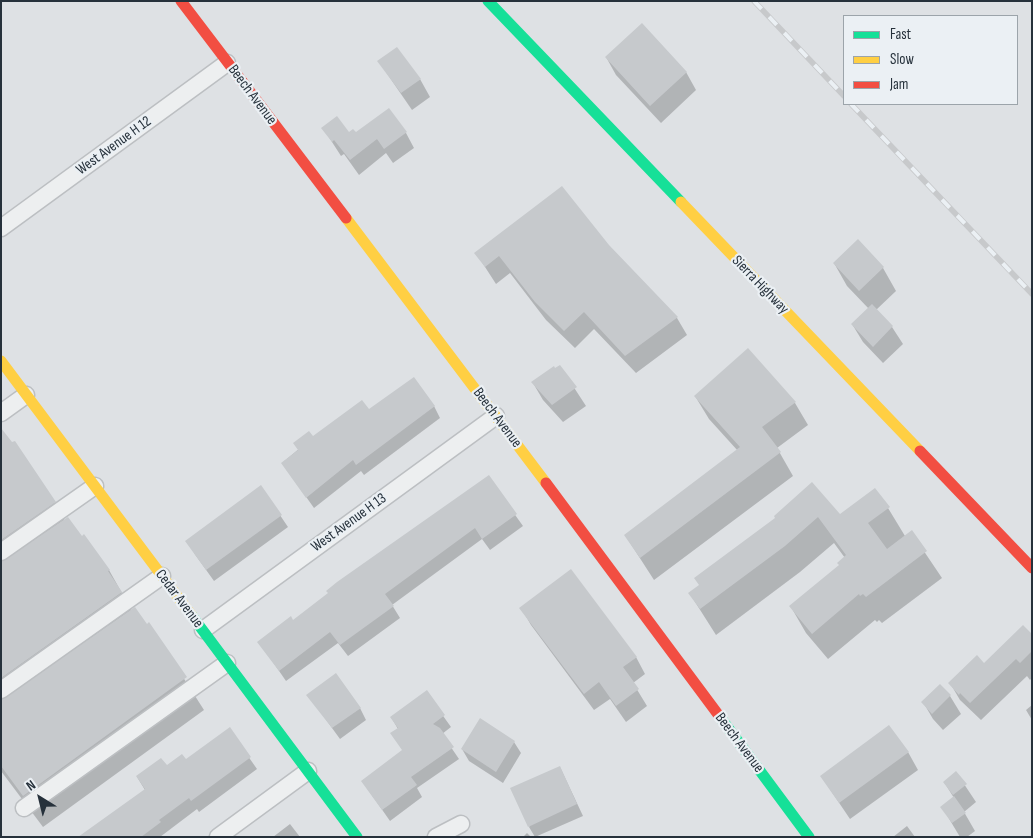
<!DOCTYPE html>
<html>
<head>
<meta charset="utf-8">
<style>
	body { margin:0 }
	#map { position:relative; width:1033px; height:838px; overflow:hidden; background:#dee1e4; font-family:"Sofia Sans Condensed",sans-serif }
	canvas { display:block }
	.frame { position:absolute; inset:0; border:2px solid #26313b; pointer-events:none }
	.legend { position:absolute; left:843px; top:15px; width:175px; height:90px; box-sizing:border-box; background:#ebf0f4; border:1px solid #9ca4aa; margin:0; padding:6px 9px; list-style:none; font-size:15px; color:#26313b }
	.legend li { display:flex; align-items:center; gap:10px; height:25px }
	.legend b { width:25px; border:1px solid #9ca4aa }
	.north { position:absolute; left:15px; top:773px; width:50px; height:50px; -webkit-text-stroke:4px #ebf0f4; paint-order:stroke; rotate:324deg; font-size:14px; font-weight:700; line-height:20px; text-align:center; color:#26313b }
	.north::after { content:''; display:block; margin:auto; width:18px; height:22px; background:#26313b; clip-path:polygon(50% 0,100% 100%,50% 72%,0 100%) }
</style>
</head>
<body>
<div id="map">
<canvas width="1033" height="838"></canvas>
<div class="frame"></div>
<ul class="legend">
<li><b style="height:6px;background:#16e098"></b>Fast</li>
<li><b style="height:6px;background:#ffcf43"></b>Slow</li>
<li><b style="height:6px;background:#f24e42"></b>Jam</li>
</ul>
<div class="north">N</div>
</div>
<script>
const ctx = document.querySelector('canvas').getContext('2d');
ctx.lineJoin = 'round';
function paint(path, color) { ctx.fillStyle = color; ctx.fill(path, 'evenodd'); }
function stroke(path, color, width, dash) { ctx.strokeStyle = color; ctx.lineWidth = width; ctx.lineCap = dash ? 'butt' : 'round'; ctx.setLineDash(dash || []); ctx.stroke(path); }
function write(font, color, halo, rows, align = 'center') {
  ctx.font = font + ' "Sofia Sans Condensed",sans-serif'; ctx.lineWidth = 4.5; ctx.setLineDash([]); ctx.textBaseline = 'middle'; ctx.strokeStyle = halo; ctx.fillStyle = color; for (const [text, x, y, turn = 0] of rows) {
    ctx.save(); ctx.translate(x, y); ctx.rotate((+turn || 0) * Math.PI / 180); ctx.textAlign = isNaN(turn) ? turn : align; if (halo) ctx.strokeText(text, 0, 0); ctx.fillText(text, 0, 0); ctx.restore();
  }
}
paint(new Path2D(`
	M606 57 686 72 696 90 661 123 616 75Z
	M379 62 420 79 430 97 412 110Z
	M323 128 355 134 406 133 414 148 393 163 386 153 359 175 344 154 341 156Z
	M608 246 677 318 687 335 636 373 594 329 575 348 546 320 510 273 496 284 476 253Z
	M834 263 883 268 896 291 876 310 892 327 903 344 883 363 863 342 852 324 869 309 847 286Z
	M560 366 586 406 563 422 543 400 533 383Z
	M695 396 795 403 808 425 777 448 793 476 654 580 625 535 738 451 709 419Z
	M434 406 440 418 364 475 361 471 314 508 282 463 312 438 369 411Z
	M1 430 54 502 65 521 109 570 132 611 147 626 149 624 204 710 43 827 1 771Z
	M488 477 523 526 490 550 482 539 392 605 400 618 348 656 338 643 286 681 259 642 293 621Z
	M261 487 288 527 214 581 194 553Z
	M888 508 905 536 911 532 942 578 882 623 879 620 877 622 875 620 828 659 806 633 791 607 840 566 845 558 834 543 800 572 716 635 690 594 777 518 840 515Z
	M521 608 636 657 645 674 633 683 647 706 626 722 610 699 594 710 531 625Z
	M1032 636V678L1030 680 1027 676 981 720 960 700 950 683Z
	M940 685 950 696 961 714 943 730 933 719 923 702Z
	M426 692 451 727 442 734 459 759 417 788 422 797 390 821 362 781 403 751 392 733 398 729 391 717Z
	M308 695 360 708 366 720 340 739Z
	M1032 705V720L1026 710Z
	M229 729 257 769 199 812 197 809 160 837H81L145 790 137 777 186 761Z
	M514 742 521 753 503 783 469 761 462 749Z
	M908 752 918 770 850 819 821 776Z
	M560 767 583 816 535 837 529 827Z
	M956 772 976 802 964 812 975 831 967 837H960L942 807 954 798 944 782Z
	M290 824 300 837H273Z
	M907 826 915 837H893Z
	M527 833 531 837H523Z`), '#0003');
paint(new Path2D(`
	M642 23 687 72 650 106 605 57Z
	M397 47 421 79 401 93 377 61Z
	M389 108 407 132 384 149 377 139 350 160 334 140 332 142 321 128 337 116 349 132 353 129 356 132Z
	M562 186 609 245 678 317 625 356 584 312 564 331 535 302 499 256 485 267 474 253Z
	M858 239 884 267 859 291 833 263Z
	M872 304 893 326 873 347 851 324Z
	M748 348 796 402 762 427 781 452 640 558 624 535 740 447 694 396Z
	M560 365 577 387 552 405 531 382 554 366 555 368Z
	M414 377 435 406 356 465 353 460 306 498 281 463 298 450 293 443 309 431 313 436 362 400 369 409Z
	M1 428 12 442 15 441 56 502 1 540Z
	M489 475 517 514 482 539 475 528 385 594 394 606 340 645 330 632 279 671 257 642 291 616 293 620 328 593 326 591 337 582Z
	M812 482 840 514 875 488 890 507 868 523 887 549 912 530 927 551 866 597 863 594 860 596 859 594 812 634 789 606 839 565 837 563 846 555 818 517 785 546 700 609 688 593 699 585 694 578 775 518 774 516Z
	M261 485 282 515 206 570 185 541Z
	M68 517 82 536 84 534 110 570 108 571 122 592 1 678V562Z
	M571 569 637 657 623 667 639 689 616 706 599 682 584 694 519 608Z
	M135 607 147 624 149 622 187 677 23 796 1 766V700Z
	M1023 625 1032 634V651L1020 663 1016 659 970 703 960 693 959 695 948 683 977 655 984 663Z
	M336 673 361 708 332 728 306 695Z
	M940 684 951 695 932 714 921 702Z
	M427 690 445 715 433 724 440 728 454 747 411 777 417 785 382 810 361 781 402 750 390 733 398 728 390 717Z
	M480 718 515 741 496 772 461 749Z
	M889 725 909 752 839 803 820 776Z
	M230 727 251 757 191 801 189 798 159 820 161 822 141 837H78L145 789 136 776 161 758 167 765 182 754 186 759Z
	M560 766 577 804 528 827 510 788Z
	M956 771 967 784 953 795 943 782Z
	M954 796 966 813 952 823 940 807Z`), '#c6c9cc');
const street = new Path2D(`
	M1 228 227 63
	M1 413 26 395
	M1 552 95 486
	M203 630 496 416
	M1 690 162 576
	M24 808 227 663
	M218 837 308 771
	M436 837 461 824`);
stroke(street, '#bcbfc2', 19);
stroke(street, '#edeff0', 16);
stroke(new Path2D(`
	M488 1 681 202
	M192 616 357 837
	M720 717 809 837`), '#16e098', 11);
stroke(new Path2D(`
	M681 202 920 451
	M346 218 546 483
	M1 361 192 616`), '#ffcf43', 11);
stroke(new Path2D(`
	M181 1 346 218
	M920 451 1032 568
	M546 483 720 717`), '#f24e42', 11);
const rail = new Path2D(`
	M754 1 844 96
	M851 104 1032 294`);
stroke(rail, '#c7c9cb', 5.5);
stroke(rail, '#ebf0f4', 4, [11]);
write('15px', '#26313b', '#ebf0f4', [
	["Beech Avenue",252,95,53],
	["West Avenue H 12",114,146,-36],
	["Sierra Highway",760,285,46],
	["Beech Avenue",497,418,53],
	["West Avenue H 13",349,523,-36],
	["Cedar Avenue",179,599,53],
	["Beech Avenue",739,743,53]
]);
</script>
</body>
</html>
